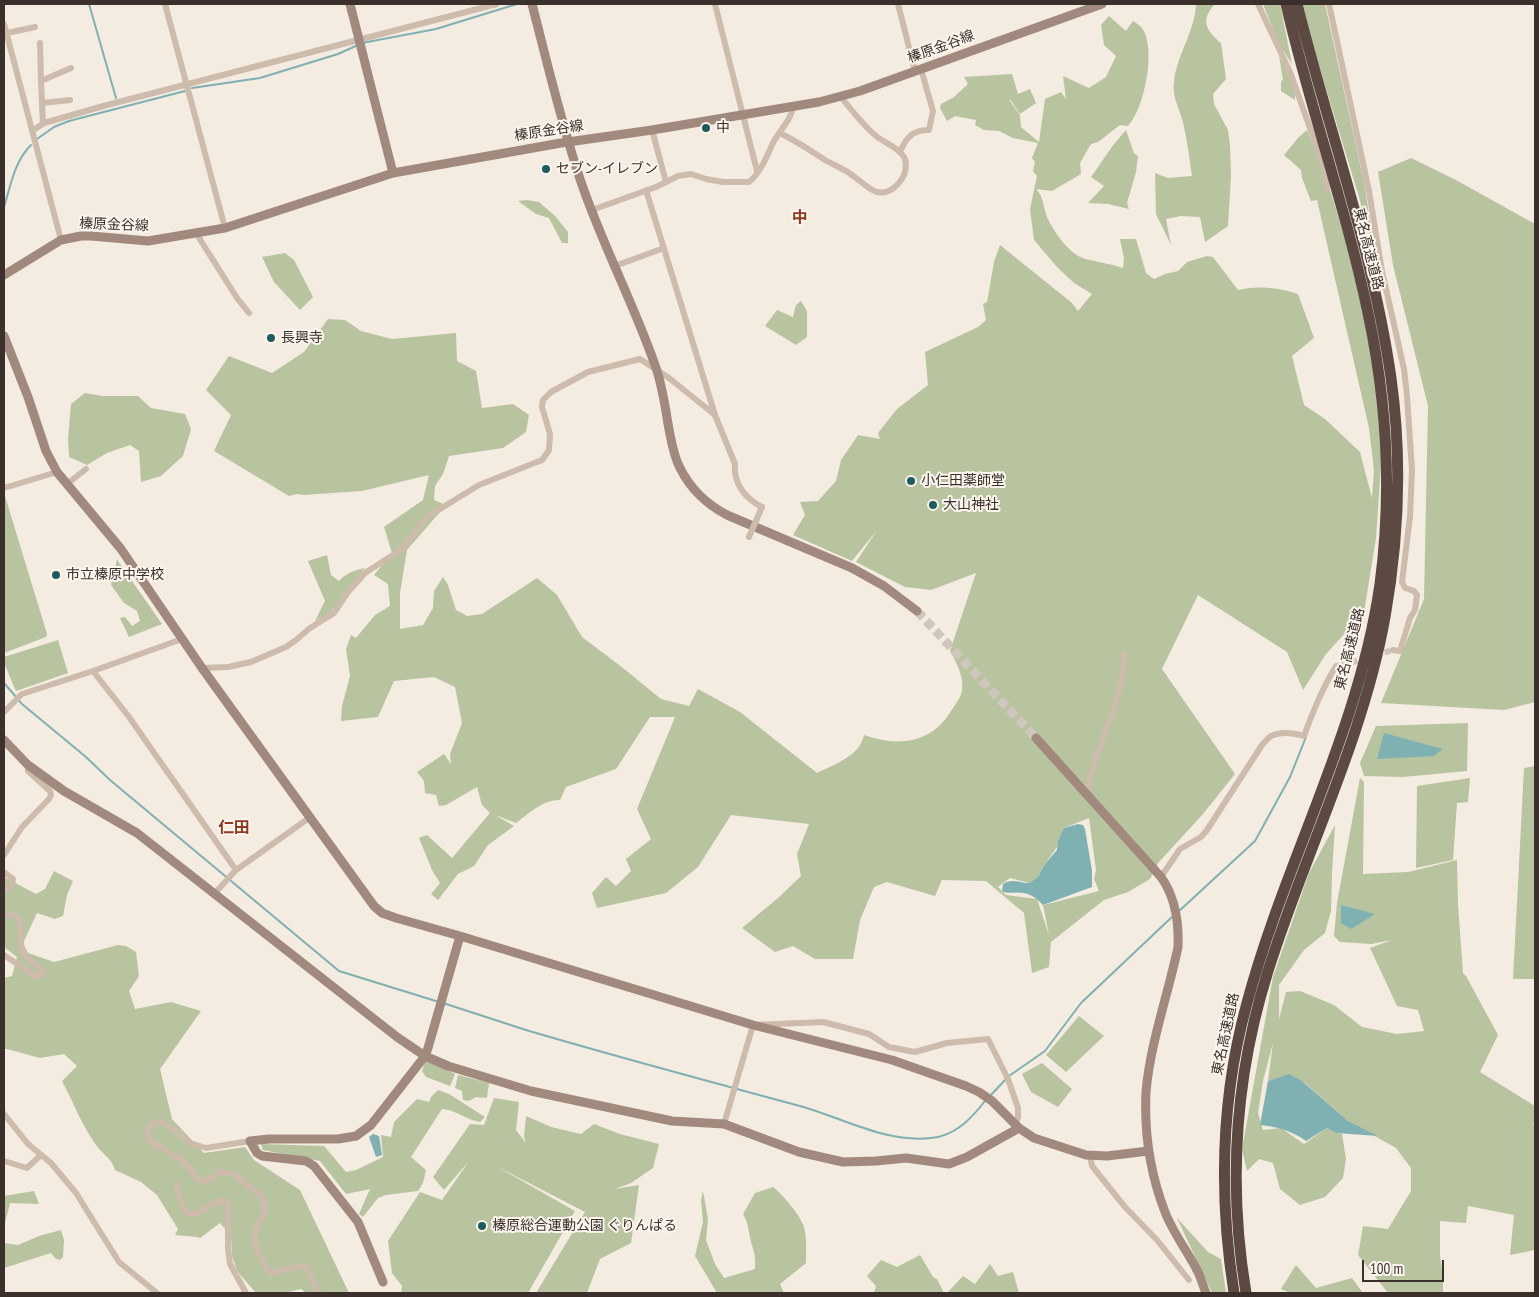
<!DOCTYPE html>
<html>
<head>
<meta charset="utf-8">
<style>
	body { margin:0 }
	#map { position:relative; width:1539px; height:1297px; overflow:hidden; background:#f4ebe1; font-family:"PT Sans Narrow",sans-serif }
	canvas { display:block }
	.frame { position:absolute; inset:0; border:5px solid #3b302b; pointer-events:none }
	.scale { position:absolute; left:1362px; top:1260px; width:82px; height:22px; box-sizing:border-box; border:2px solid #3b302b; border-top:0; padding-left:6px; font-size:15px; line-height:18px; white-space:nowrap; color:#3b302b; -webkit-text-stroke:4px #fbf5ee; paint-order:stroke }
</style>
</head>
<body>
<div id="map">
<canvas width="1539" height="1297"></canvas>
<div class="frame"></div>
<div class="scale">100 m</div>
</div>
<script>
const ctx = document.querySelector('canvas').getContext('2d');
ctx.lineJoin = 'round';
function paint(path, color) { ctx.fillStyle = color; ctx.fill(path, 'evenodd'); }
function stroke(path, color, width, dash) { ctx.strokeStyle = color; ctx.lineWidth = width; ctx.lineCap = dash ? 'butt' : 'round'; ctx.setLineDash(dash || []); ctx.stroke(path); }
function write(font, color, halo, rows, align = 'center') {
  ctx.font = font + ' "PT Sans Narrow","Noto Sans JP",sans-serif'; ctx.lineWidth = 4; ctx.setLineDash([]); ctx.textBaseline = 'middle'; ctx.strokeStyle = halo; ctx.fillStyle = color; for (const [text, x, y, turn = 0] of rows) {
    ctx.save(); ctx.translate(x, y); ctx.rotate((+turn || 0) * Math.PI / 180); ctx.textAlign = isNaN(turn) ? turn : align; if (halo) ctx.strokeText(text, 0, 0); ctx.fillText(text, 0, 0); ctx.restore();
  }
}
paint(new Path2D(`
	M1196 4H1215C1200 20 1206 31 1221 43L1226 79 1213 94 1214 104 1228 130 1230 146 1231 175 1228 226 1205 242 1200 217 1181 216 1166 219 1171 245 1156 214 1155 173 1168 178 1192 176C1189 157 1187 137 1182 119 1178 105 1172 96 1174 81 1177 55 1195 31 1196 4Z
	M1263 4H1280L1292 64 1279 44Z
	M1302 4H1325L1365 187 1376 262 1359 197 1309 33Z
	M1109 16 1126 31 1133 21C1136 23 1140 25 1142 28 1157 49 1144 109 1128 126L1120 125 1098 142 1091 144 1080 163 1081 174 1052 191 1036 189C1044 197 1043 207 1047 217 1054 232 1069 254 1085 259 1098 262 1111 264 1123 268L1124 258 1120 239H1136L1146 273 1154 279 1165 274 1178 271 1187 262 1207 256 1213 257 1238 290C1258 285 1280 288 1298 294L1314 338 1292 356 1304 405 1325 419 1360 452 1372 498 1374 471 1369 428 1317 200 1311 201 1302 178 1301 170 1284 155 1298 138 1307 130 1326 176 1347 246 1373 354 1382 450 1376 538 1364 612 1326 654 1303 690 1287 652 1198 595 1162 669 1235 774 1203 814 1159 862 1150 879 1128 892 1104 900 1051 942 1049 967 1032 973 1024 913 986 881 942 880 935 896 887 882 874 887 860 920 853 959H815L793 946 775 952 742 928 778 898 801 876 797 854 809 824 731 815 698 867 666 893 597 908 592 893 606 877 616 886 631 871 626 859 651 839 637 809 675 717H650L616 769 566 787 560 800C544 799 528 814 516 823L495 815 514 826 488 845 474 866 458 874 438 900 431 894 440 883 432 870 419 838 427 835 452 858 490 813 482 805 477 787 446 805 439 806 436 795 425 793 424 781 417 772 444 754 451 764 450 754 462 723 455 687 434 677 394 681 378 717 341 721 342 706 350 676 346 649 351 635 356 638 375 615 390 606 388 584 374 575 392 553 384 527 423 500 429 475 362 491 303 495 297 494 289 496 214 451 231 415 206 390 229 356 272 373 304 352 328 319 345 320 361 331 392 339 456 333 457 361 476 371 482 408 513 404 529 415 526 432 503 448 449 456 443 474 435 486 434 500 446 505 407 550 400 593V629L423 625 433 608 434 591 443 577 448 585 456 610 467 616 482 614 537 578 557 595 582 637 623 668 661 699 689 706 698 689 740 712 817 773C835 764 860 756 864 735 898 747 931 744 951 711 955 705 961 697 962 691 964 676 957 664 950 651L976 573 931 590 905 587 856 562 877 530 852 561 793 535 805 515 800 502 818 501 836 481 841 460 858 435 880 439 878 433 897 409 928 385 925 352 978 327 986 320 983 304 987 302 994 262 1000 245 1072 303 1078 311 1092 294 1074 283 1057 267 1034 240 1030 209 1037 176 1033 171 1035 162 1032 158 1038 143 1013 138 999 131 984 130 975 125 976 120 955 116 947 121 940 108 941 104 954 97 968 84 964 77 1012 74 1018 94 1030 89 1036 103 1020 114 1010 99V101L1020 115 1021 127 1039 142 1045 99 1061 92 1066 99 1063 76 1089 88 1106 77 1116 56 1104 45 1101 25ZM1089 818 1096 870 1094 879 1099 891 1043 905 1049 935 1037 899 1006 895 998 887 1010 878 1029 883 1038 877 1045 864 1057 847 1064 828Z
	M1279 56C1286 68 1296 85 1295 100L1281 91V81L1283 80Z
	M1126 130 1134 153 1138 156 1136 172 1127 203 1129 209 1108 204 1088 203 1104 186 1091 177 1114 144Z
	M1411 158 1456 180 1535 224V702L1504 710 1381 703 1424 599 1428 406 1393 265 1378 172Z
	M527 200 539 202 555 216 568 232V243H562L549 218 536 214 518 201Z
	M285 253 294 260 313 297 300 310 274 282 262 257Z
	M801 301 807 311V337L796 345 765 326 777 310 793 317 796 305Z
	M85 393 102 396H138L151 408 185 414 191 429 183 456 161 476 141 482 139 451 130 445 107 453 87 465 69 457 68 439 71 404Z
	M5 496 47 634 46 637 4 653Z
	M327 555 331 575 339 581C345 573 356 570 365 568L329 614 315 621 325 601 308 561Z
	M117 559 118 561 162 624 129 637 120 618 125 617 132 626 140 621 137 611 124 603 111 585Z
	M58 640 68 673 16 691 4 663V657Z
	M1468 723 1467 771 1403 777 1364 776 1360 763 1376 726Z
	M1535 766V981V979H1513L1524 768Z
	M1360 778 1364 782 1363 874 1408 872 1457 860 1458 904 1463 973 1466 976 1498 1035 1480 1072 1535 1106V1120L1533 1124 1535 1125V1250L1510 1255 1514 1215 1468 1206 1466 1223 1440 1221V1256L1443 1275V1293H1388L1358 1255 1363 1226 1388 1229 1411 1191V1168L1396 1148 1348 1121 1305 1083 1289 1075 1268 1081 1273 1043 1263 1081 1258 1113 1263 1130 1281 1128 1304 1144 1327 1128 1336 1133 1342 1134 1346 1159 1343 1178 1325 1197 1300 1205 1280 1189 1273 1163 1259 1159 1247 1171 1242 1149 1273 977 1309 873 1335 825 1332 873 1331 911 1325 933 1304 950 1279 985V1019L1286 992 1300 991 1334 1005 1362 1027 1397 1034 1424 1031 1418 1010 1397 1006 1370 948 1392 940 1371 944 1340 942 1334 936 1337 903Z
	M1470 778 1468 802 1457 803 1453 860 1416 868 1417 786Z
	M54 871 73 881 67 895 63 916 55 919 37 913 23 943 28 953 54 962 118 945 126 946 136 952 139 976 129 991 135 1009 171 1002 201 1011 160 1069 172 1119 204 1153 245 1147 254 1160 300 1190 349 1293H306L301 1289 284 1293H256L237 1271 232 1256 231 1236 220 1223 200 1238 197 1237 175 1235 178 1229 157 1195 141 1182 115 1170C111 1157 103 1155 96 1145 81 1124 74 1103 62 1081L77 1066 64 1054 40 1058 7 1049H4V978L12 976 17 957 4 947V877L36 894 45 889Z
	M1079 1016 1104 1036 1066 1072 1046 1055Z
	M426 1059 455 1074 450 1086 426 1077 422 1071Z
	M1042 1063 1072 1089 1058 1107 1031 1092 1022 1074Z
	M458 1075 489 1083 487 1098 476 1097 469 1101 463 1100 462 1091 455 1088Z
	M438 1090 449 1094 485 1117 480 1122C467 1120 453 1109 442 1109L411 1157 426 1170 423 1183 418 1191 386 1195 378 1198 363 1217 359 1214 370 1189 346 1194 320 1161 263 1150 261 1144 324 1146 346 1172 356 1170 383 1157 381 1135 391 1137 394 1122 417 1099 429 1102 431 1097Z
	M494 1098 519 1102 516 1130 526 1143 524 1137 526 1116 551 1127 581 1134 594 1124 620 1134 659 1144 653 1168 631 1183 615 1189 639 1185 631 1243 600 1259 587 1293H536L585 1212 496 1166 575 1211 528 1293H401L402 1286 392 1273 388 1241 420 1192 442 1200 469 1161 444 1190 433 1177 470 1124 484 1125Z
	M773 1187C782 1194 801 1216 804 1227 807 1239 806 1251 806 1263L780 1284 784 1293H717L695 1256 703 1222 701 1200 703 1191 708 1219 706 1240 715 1264 724 1278 755 1269C756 1252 753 1252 750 1237 748 1228 748 1222 743 1214L755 1193Z
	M34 1191 39 1204 10 1203 4 1227V1196Z
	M1177 1218 1208 1252 1221 1259 1226 1293H1212Z
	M61 1230 64 1240 63 1257 60 1260 56 1259 51 1253 4 1268V1243L18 1245 39 1236Z
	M920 1255 933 1277 937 1279 944 1293H874L876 1286 867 1276 881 1260 897 1267Z
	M990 1264 998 1276 1013 1272 1019 1293H947L963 1276 975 1284Z
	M1296 1265 1316 1288 1352 1278 1363 1293H1290L1281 1289Z`), '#b8c4a0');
paint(new Path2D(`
	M1384 733 1443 749 1434 756 1377 759Z
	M1078 824 1083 825 1085 829 1092 871V887L1043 905C1037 899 1032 894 1023 893 1015 891 1010 895 1002 891L1003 884C1012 878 1019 883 1029 883L1038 877 1045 864 1057 850 1058 841 1064 828Z
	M1341 905 1375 914 1351 929 1341 923Z
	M1289 1074 1302 1081 1348 1121 1378 1136 1336 1133 1327 1128 1306 1141C1291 1130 1277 1127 1260 1125L1268 1081Z
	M373 1134 379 1136 382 1155 376 1157 369 1137Z`), '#7fb0b2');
stroke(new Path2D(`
	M89 4 116 98
	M362 43 436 29 517 4
	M192 88 260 78 338 54 358 45
	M37 139 54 127 69 121 185 91
	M4 207C11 185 14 162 31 145
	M4 683 22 704 86 757 110 780 339 971 439 1002
	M1178 912 1255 841 1290 777 1306 737
	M443 1003C471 1012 499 1021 526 1030 617 1057 708 1081 800 1106 843 1118 885 1143 931 1138 955 1136 971 1119 985 1101
	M1009 1076 1045 1051 1081 1003 1173 916
	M990 1096 1006 1079`), '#7fb0b2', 2);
stroke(new Path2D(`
	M1376 655 1393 650
	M1343 665 1366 658`), '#cfc6bd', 6, [6, 3]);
stroke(new Path2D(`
	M917 611 1036 738`), '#cfc6bd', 9, [9, 4.5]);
stroke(new Path2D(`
	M165 4 225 228
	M715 4 757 171
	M898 4 915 71
	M1258 4 1290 72 1325 170 1327 188
	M1329 4 1369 191 1382 271 1404 369 1407 396 1412 470 1410 517 1402 582 1405 588 1414 591 1417 595 1415 610 1410 618 1400 651 1393 650
	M4 24 61 240
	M7 33 35 27
	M40 43 41 81
	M42 103 41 81 71 68
	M43 124 42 103 70 100
	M652 130 666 182
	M32 131 44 123 107 105 497 4
	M780 133C796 141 810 150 825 160 834 165 844 169 852 175 860 180 867 189 877 192 889 195 899 185 904 175 906 169 907 162 904 157 898 147 885 143 876 136 863 125 852 111 841 97
	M900 152C906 138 912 130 929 130L933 111 921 69
	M646 190 715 415 735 464C733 484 746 499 762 507
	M592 210 656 187 678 176 691 174 706 179 723 182H749C762 171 767 155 774 141 780 130 792 119 793 106
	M196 233 237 298 249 313
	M615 266 664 248
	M67 484 86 469
	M4 488 57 472
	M202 668 228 667 251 662 286 647 296 640 310 628 334 613 348 592 365 573 402 549 427 517 479 485 542 460 549 450 550 434 542 407 543 400 551 392 588 372 640 359 669 378 715 415
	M93 671 129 717 236 870
	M4 712 22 694 93 671 182 639
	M1087 793C1094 745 1125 703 1124 653
	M4 855 22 827 49 799 51 795 50 791 28 771V765
	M4 872 13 879 12 885 8 889H4
	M1161 877 1180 849 1201 837 1207 830 1262 745C1265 742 1268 738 1271 736 1281 731 1294 733 1304 736 1313 711 1322 689 1336 666L1343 665
	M215 893 236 870 309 818
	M4 916C31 909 15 942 24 954 28 960 36 965 42 969L43 972 41 975 35 976 4 955
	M4 1114 28 1144 51 1163 76 1193 119 1262 157 1293
	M724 1124 753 1025 823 1022 869 1034 889 1047 915 1052 947 1043 988 1039 1008 1079 1018 1108V1118L1015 1124
	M250 1141 206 1148 190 1143 167 1124 159 1121 152 1124 148 1129V1138L151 1142 182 1160 189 1167 198 1180C209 1183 212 1176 221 1172L233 1174 262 1196C271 1218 255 1221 254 1238 254 1244 258 1251 260 1256 263 1263 265 1268 271 1273L299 1266 306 1267 319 1293
	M1090 1156 1092 1166 1125 1207 1157 1240 1189 1280
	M4 1161 27 1168 41 1155
	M177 1184C184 1242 206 1198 225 1201L228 1204V1248L230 1264 246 1293`), '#cdbbac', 6);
stroke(new Path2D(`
	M350 4 393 173
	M532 4C547 62 561 122 580 179 601 242 633 302 655 365 662 384 665 405 668 424 671 439 673 455 680 468 691 490 706 504 727 515L852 568 884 586 917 611
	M4 275 61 240 81 236H91L148 241 225 228 393 173 561 143 652 130 819 102 860 91 1102 4
	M4 336 28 397 46 451 57 472 121 549 202 668 374 906 382 913 396 918 460 936 753 1025 892 1060 966 1086 979 1092 992 1101 1019 1128 1034 1138 1086 1155 1107 1156 1148 1151
	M1036 738 1161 877C1176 898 1179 923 1178 947 1168 995 1150 1044 1146 1092 1144 1134 1150 1173 1165 1212 1173 1233 1188 1252 1198 1272 1201 1278 1203 1286 1206 1293
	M4 740 28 765 64 791 137 833 397 1037 425 1056 448 1066 531 1091 672 1121 724 1124 799 1152 843 1162 876 1161 906 1158 949 1164 967 1157 1019 1128
	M383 1282 358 1222 314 1166 306 1161 262 1156 257 1153 250 1141 269 1139H338L356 1136 371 1125 425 1056 428 1048 460 936`), '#a18a7d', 9);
stroke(new Path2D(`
	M1234 1293C1219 1197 1221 1097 1247 1003 1285 861 1359 731 1380 584 1392 494 1387 402 1368 313 1346 208 1310 108 1286 4
	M1246 1293C1228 1185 1235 1076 1268 971 1305 852 1363 740 1385 617 1399 538 1402 457 1391 378 1373 251 1328 128 1297 4`), '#5c4a42', 11);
stroke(new Path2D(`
	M749 537 762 507`), '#cdbbac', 6);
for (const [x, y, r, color] of [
	[706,128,5,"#1f5a5e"],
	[546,169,5,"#1f5a5e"],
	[271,338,5,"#1f5a5e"],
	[911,481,5,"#1f5a5e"],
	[933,505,5,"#1f5a5e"],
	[56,575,5,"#1f5a5e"],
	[482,1226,5,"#1f5a5e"]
]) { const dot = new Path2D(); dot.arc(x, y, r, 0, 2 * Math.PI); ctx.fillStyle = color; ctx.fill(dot); stroke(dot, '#fbf5ee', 2); }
write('14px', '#3b302b', '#fbf5ee', [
	["榛原金谷線",941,47,-20],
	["榛原金谷線",549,131,-9],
	["榛原金谷線",114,225,2],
	["東名高速道路",1368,249,76],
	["東名高速道路",1350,649,-76],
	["東名高速道路",1226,1034,-78]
]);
write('14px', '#3b302b', '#fbf5ee', [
	["中",716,128],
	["セブン-イレブン",556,169],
	["長興寺",281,338],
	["小仁田薬師堂",921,481],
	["大山神社",943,505],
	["市立榛原中学校",66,575],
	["榛原総合運動公園 ぐりんぱる",492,1226]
], 'left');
write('bold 16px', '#8c3b22', '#fbf5ee', [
	["中",800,218],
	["仁田",234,828]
]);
</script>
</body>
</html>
